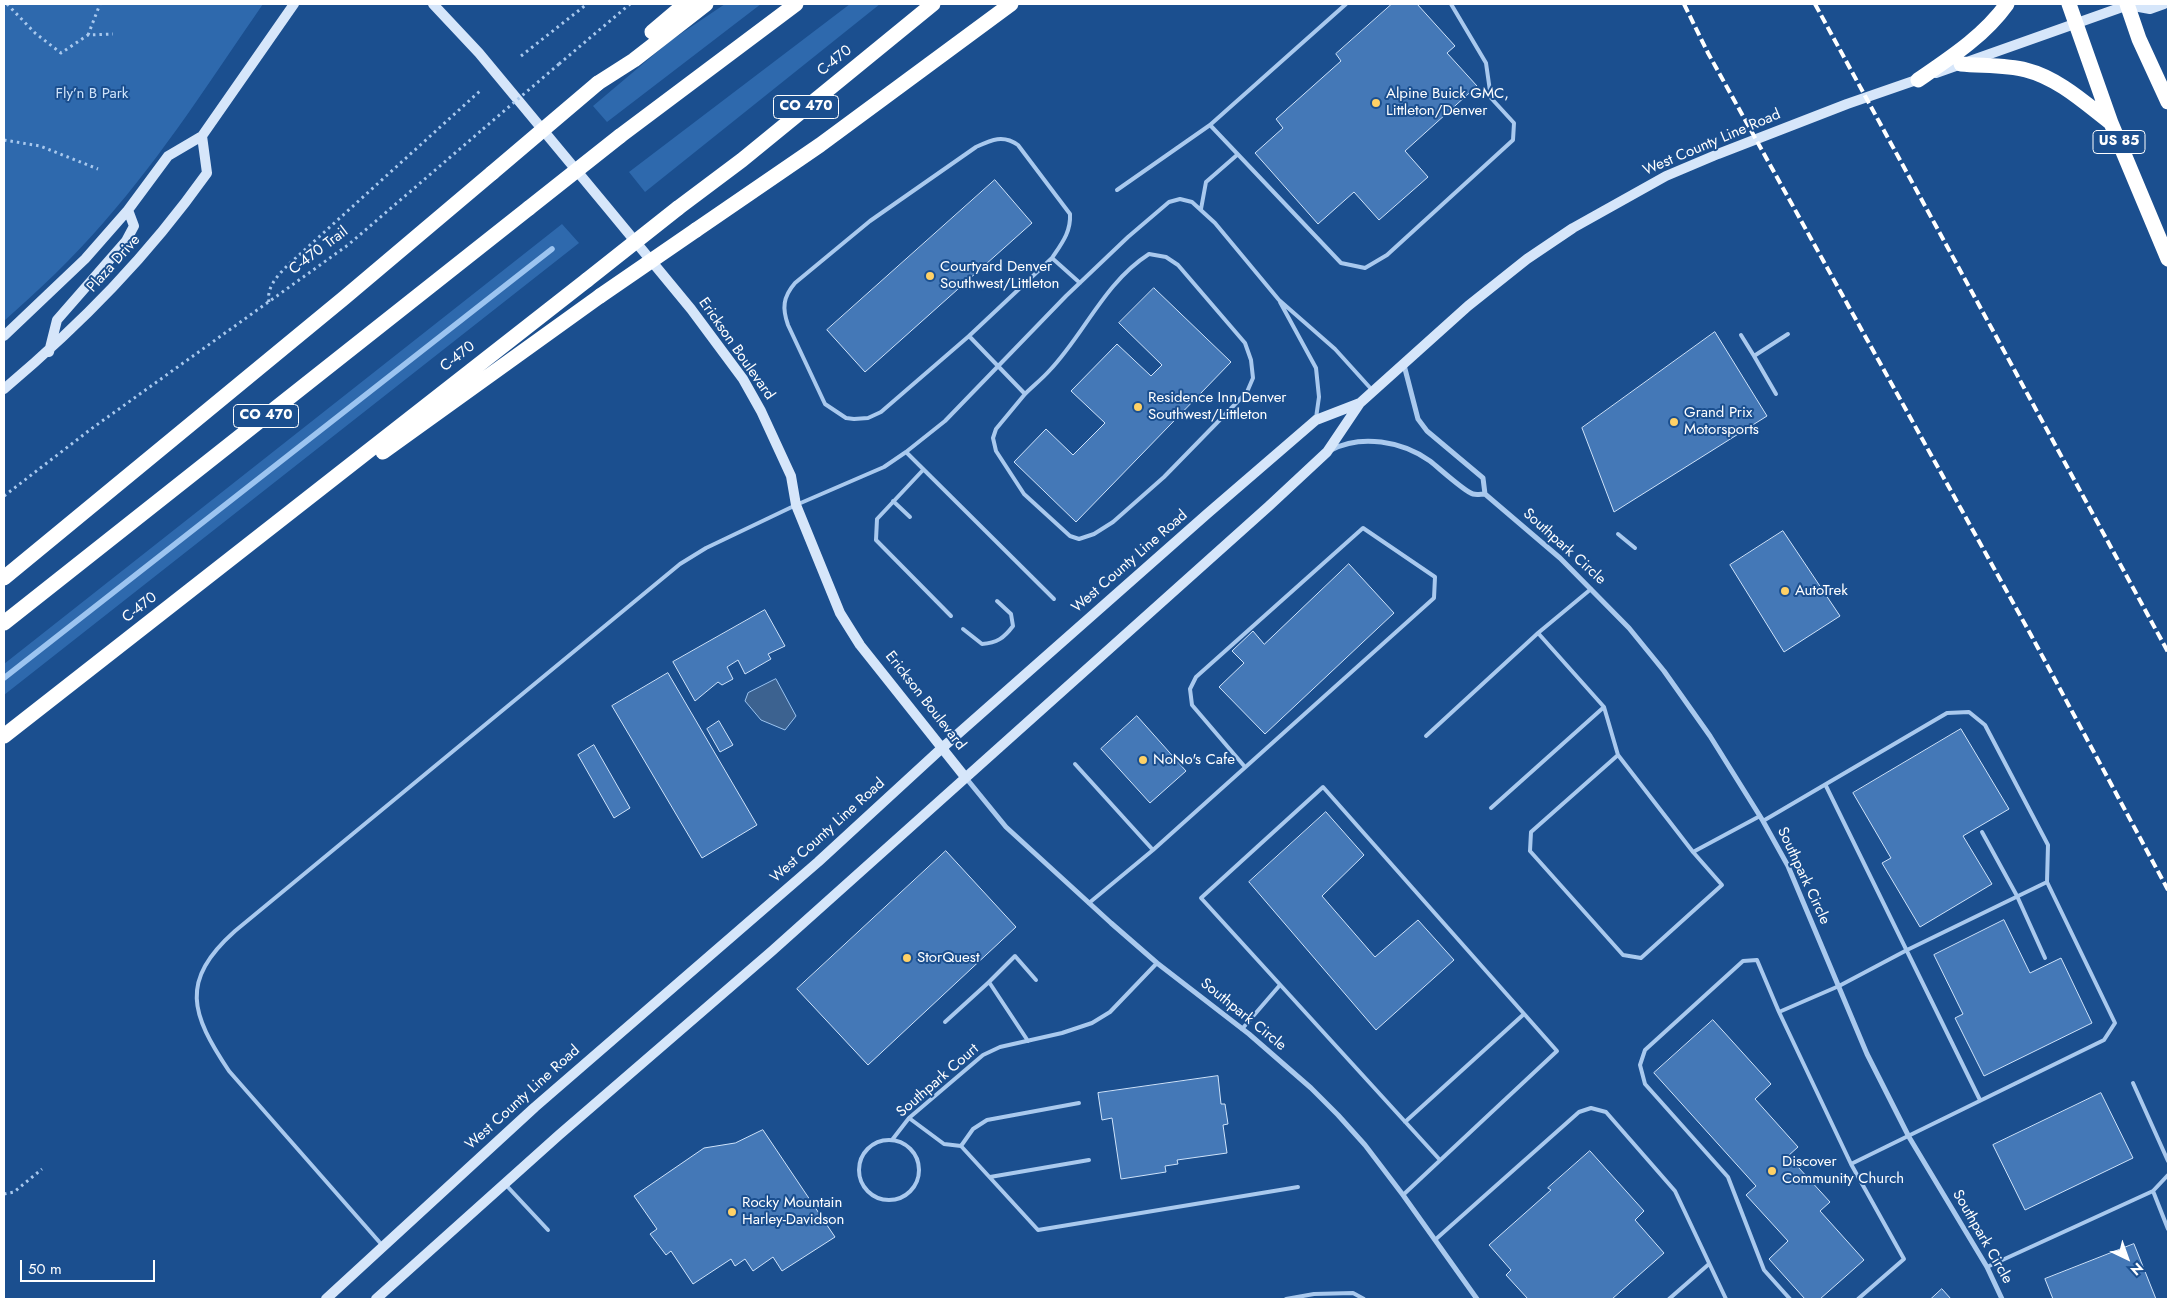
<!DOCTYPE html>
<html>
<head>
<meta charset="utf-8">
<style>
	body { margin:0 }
	#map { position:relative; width:2172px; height:1303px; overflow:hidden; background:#1b4f8f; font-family:Jost,sans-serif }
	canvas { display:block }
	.frame { position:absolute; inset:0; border:5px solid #fff; pointer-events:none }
	.north { position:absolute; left:2102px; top:1233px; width:50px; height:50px; -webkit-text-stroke:4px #1b4f8f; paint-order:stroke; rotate:138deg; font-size:14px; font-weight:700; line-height:20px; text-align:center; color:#fff }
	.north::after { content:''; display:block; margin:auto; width:18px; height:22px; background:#fff; clip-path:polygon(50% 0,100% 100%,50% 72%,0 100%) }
	.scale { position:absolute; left:20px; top:1260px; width:135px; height:22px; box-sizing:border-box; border:2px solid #fff; border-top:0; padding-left:6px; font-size:15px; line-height:18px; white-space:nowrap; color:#fff; -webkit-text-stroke:4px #1b4f8f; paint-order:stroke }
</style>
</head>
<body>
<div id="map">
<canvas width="2172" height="1303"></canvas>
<div class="frame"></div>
<div class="north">N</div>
<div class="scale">50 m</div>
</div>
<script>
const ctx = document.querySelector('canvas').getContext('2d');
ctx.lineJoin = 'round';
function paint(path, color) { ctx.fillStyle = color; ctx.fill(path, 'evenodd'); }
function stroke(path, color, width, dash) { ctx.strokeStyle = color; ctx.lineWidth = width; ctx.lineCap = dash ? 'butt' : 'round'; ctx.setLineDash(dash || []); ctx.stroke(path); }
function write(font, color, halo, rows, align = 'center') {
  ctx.font = font + ' Jost,sans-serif'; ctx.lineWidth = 4; ctx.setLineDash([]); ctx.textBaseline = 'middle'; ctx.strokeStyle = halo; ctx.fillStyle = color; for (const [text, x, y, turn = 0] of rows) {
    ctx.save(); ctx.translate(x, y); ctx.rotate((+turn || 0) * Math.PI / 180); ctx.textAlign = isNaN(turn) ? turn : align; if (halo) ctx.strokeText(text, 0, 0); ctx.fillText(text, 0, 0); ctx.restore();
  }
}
paint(new Path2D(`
	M4 4H263C212 78 163 155 104 222 73 258 39 290 4 321Z
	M725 4H761L607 122 593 106 670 41Z
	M850 4H880L645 192 629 172Z
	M562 224 579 243 4 695V664Z`), '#2e69ad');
const water = new Path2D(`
	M776 679 796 716 785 730 761 720 745 701 748 693Z`);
paint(water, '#3c6290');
stroke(water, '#9cc4f0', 1);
stroke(new Path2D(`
	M4 678 552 249`), '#9cc4f0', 5.5);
const building = new Path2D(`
	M1392 4H1417L1455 46 1447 53 1477 86 1405 151 1428 177 1379 220 1354 192 1318 224 1255 153 1283 128 1276 119 1341 61 1336 54Z
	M995 180 1032 223 865 372 827 330Z
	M1154 288 1231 362 1076 522 1014 462 1046 429 1073 455 1105 423 1071 391 1117 344 1151 376 1162 365 1119 323Z
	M1715 332 1767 416 1614 512 1582 428Z
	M1783 531 1840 616 1784 652 1730 565Z
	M1349 564 1394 613 1265 734 1219 687 1244 663 1232 651 1253 631 1264 644Z
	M765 610 785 646 768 654 771 659 745 674 738 660 727 667 733 679 722 685 718 682 695 701 673 662Z
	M668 673 757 825 702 858 612 706Z
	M1137 716 1186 771 1150 803 1101 749Z
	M719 721 733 745 720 752 707 729Z
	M1961 729 2009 809 1963 836 1992 884 1920 927 1882 863 1891 858 1853 793Z
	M594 745 630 808 614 818 578 755Z
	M1326 812 1364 855 1322 896 1375 957 1418 920 1454 960 1376 1030 1249 882Z
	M946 851 1016 927 868 1065 797 989Z
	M2004 920 2030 973 2061 958 2092 1023 1984 1076 1955 1018 1963 1014 1934 955Z
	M1713 1020 1771 1084 1755 1099 1798 1147 1788 1156 1830 1202 1820 1211 1864 1260 1820 1299H1805L1769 1259 1788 1241 1746 1195 1756 1186 1654 1073Z
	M1218 1076 1221 1104H1225L1228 1124 1223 1125 1227 1153 1177 1160 1178 1164 1165 1166 1166 1172 1121 1179 1112 1118 1102 1120 1098 1093Z
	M2101 1093 2133 1158 2025 1210 1993 1145Z
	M763 1130 835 1237 782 1271 773 1257 753 1271 745 1259 735 1266 731 1259 693 1284 671 1251 666 1255 650 1234 657 1229 634 1196 704 1148 735 1143Z
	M1590 1151 1644 1211 1635 1220 1664 1253 1612 1299H1528L1506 1275 1511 1270 1489 1245 1551 1190 1548 1188Z
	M2134 1244 2156 1299H2053L2045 1279Z
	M1942 1289 1951 1299H1931Z`);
paint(building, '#4478b7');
stroke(building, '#cfe3fa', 1);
stroke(new Path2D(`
	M7 4 35 33 61 53 88 35 113 34
	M88 35 100 4
	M521 56 587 4
	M559 64 630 4
	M4 140 40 146 98 169
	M269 302C266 287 279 274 288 265L481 90
	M4 496 91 429 348 245 483 129
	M4 1194 14 1192 42 1169`), '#a9c9ee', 3, [2.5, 4]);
stroke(new Path2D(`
	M1346 4 1210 125 1341 263 1365 268 1387 255 1513 140 1514 123 1491 98 1486 63 1451 4
	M1117 190 1210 125
	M1201 209 1206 182 1237 155
	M1280 302 1316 368 1319 397 1316 418
	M1741 335 1754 356
	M969 336 881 412 868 418 854 419 846 418 825 404 788 325C782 308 783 297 795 283L870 221 976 147C991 140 1003 134 1018 145L1070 214C1071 232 1062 243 1052 258
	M1025 394C1033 386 1042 379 1050 370 1085 333 1104 283 1149 254L1166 257 1178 265 1245 343 1251 360 1253 378 1247 392 1164 477 1113 522 1094 534 1079 539 1070 536 1024 494 996 451 993 438 996 429 1025 394 969 336 1052 258 1080 283
	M1776 394 1754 356 1788 334
	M906 452 1054 599
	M923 470 877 519 876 540 951 616
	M893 501 910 517
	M1618 534 1635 548
	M1591 589 1538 633 1604 707 1618 755
	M963 629 982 644C997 643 1004 638 1013 626L1011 614 997 601
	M1426 736 1538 633
	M1075 764 1153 850
	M1826 786 1980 1100
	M1491 808 1604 707
	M1763 821 1947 713 1969 712 1985 725 2048 845 2047 882
	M1982 832 2017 896 2045 958
	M1693 852 1618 755 1531 832 1530 851 1623 955 1641 958 1722 885 1693 852 1760 816
	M2047 882 2115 1023 2104 1040 1851 1164 1779 1012 1839 986 1907 950Z
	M1089 903 1153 850 1434 598 1435 577 1363 528 1196 677 1190 689 1192 705 1245 767
	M989 982 1015 956 1036 980
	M1779 1012 1757 960 1743 961 1645 1050 1640 1065 1645 1084 1728 1177 1764 1270 1790 1299
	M945 1022 989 982 1028 1041
	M1242 1029 1280 985
	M2133 1083 2168 1161
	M909 1118 944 1144 961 1146 1038 1230 1298 1187
	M1405 1122 1524 1014
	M859 1170a30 30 0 1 1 60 0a30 30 0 1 1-60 0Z
	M892 1140 909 1118 983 1055 1000 1047 1062 1033 1092 1023 1110 1012 1157 963
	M961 1146 973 1129 987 1120 1079 1103
	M1851 1164 1904 1259 1858 1299
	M990 1177 1089 1160
	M505 1184 548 1230
	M2153 1191 2168 1175
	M1403 1195 1557 1051 1323 787 1201 898 1440 1160
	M1436 1239 1579 1112 1591 1108 1606 1112 1675 1191 1726 1299
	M382 1245 229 1071C191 1014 179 981 235 931L680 564 706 548 796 505 884 467 906 452 945 421 1066 296 1128 237 1169 202 1180 199 1192 202 1215 223 1279 300 1335 349 1373 391
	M1987 1267 2153 1191 2168 1229
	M1286 1299 1314 1294 1353 1293 1364 1299
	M1669 1299 1709 1264`), '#a9c9ee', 4);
stroke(new Path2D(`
	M1404 365 1418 419 1427 431 1483 478 1485 494
	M1331 450C1361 434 1402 441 1430 461 1439 468 1465 492 1473 494 1477 495 1481 494 1485 494L1560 558 1629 628 1664 671 1710 736 1763 821 1788 866 1867 1054 1909 1137 1987 1267 2002 1299
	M966 778 1006 827 1111 923 1157 963 1249 1034 1311 1088 1338 1115 1365 1145 1403 1195 1477 1299`), '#a9c9ee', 5);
stroke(new Path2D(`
	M433 4 479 53 606 206 691 309 743 379 761 411 791 476 796 505 840 613 860 645 965 777
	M1936 73 2128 5 2150 9 2164 4
	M4 336 85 259 128 210 168 156 202 136 294 4
	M49 352 57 320 126 241 134 226 128 210
	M4 389C82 323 148 256 207 173L202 136
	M326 1299 535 1107 818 862 942 748 1207 514 1316 420 1360 403
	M376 1299 559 1135 772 951 1269 506 1327 452 1360 403 1468 306 1527 259 1573 228 1666 176 1718 154 1847 104 1922 78`), '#d6e6fa', 10);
stroke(new Path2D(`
	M2069 4 2111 123 2168 259
	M2127 4 2139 39 2168 102
	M652 32 685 4
	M1961 64C1981 66 2007 65 2026 70 2058 78 2085 103 2111 123
	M1918 80C1950 58 1984 36 2007 4
	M598 83 634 60 706 4
	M620 136 796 4
	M678 208 742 160 933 4
	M696 230 820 145 1011 4
	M383 452 600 296
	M4 578 344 298 492 173
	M4 623 529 208
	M4 736 587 280`), '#fff', 15);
stroke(new Path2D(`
	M1684 4 1708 53 2031 635 2168 890
	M1815 4 2168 652`), '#fff', 4, [9, 4]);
stroke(new Path2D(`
	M483 129 559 64`), '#a9c9ee', 3, [2.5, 4]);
stroke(new Path2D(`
	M492 173 598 83
	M529 208 620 136
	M587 280 678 208
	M600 296 696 230`), '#fff', 15);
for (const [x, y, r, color] of [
	[1376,103,5,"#ffd166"],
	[930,276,5,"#ffd166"],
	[1138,407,5,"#ffd166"],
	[1674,422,5,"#ffd166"],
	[1785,591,5,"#ffd166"],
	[1143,760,5,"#ffd166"],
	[907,958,5,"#ffd166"],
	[1772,1171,5,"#ffd166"],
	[732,1212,5,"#ffd166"]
]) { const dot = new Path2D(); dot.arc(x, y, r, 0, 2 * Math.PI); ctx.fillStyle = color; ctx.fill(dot); stroke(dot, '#1b4f8f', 2); }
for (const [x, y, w] of [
	[806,107,65],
	[2119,142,52],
	[266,416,65]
]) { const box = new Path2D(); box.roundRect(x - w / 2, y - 11.5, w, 23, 4); ctx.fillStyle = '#1b4f8f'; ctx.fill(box); stroke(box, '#fff', 1); }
write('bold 14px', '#fff', null, [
	["CO 470",806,107],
	["US 85",2119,142],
	["CO 470",266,416]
]);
write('15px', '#fff', '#1b4f8f', [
	["C-470",835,61,-39],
	["West County Line Road",1712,143,-23],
	["C-470 Trail",319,251,-37],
	["Plaza Drive",114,264,-48],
	["Erickson Boulevard",736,349,55],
	["C-470",458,357,-38],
	["Southpark Circle",1564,547,42],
	["West County Line Road",1130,562,-41],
	["C-470",140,608,-38],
	["Erickson Boulevard",925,701,52],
	["West County Line Road",828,831,-42],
	["Southpark Circle",1803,876,65],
	["Southpark Circle",1243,1015,39],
	["Southpark Court",938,1081,-41],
	["West County Line Road",523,1098,-42],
	["Southpark Circle",1982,1237,60]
]);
write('15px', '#cfe3fa', '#1b4f8f', [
	["Fly’n B Park",92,94]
]);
write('15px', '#fff', '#1b4f8f', [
	["Alpine Buick GMC,",1386,94],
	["Littleton/Denver",1386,111],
	["Courtyard Denver",940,267],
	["Southwest/Littleton",940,284],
	["Residence Inn Denver",1148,398],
	["Southwest/Littleton",1148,415],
	["Grand Prix",1684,413],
	["Motorsports",1684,430],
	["AutoTrek",1795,591],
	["NoNo's Cafe",1153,760],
	["StorQuest",917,958],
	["Discover",1782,1162],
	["Community Church",1782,1179],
	["Rocky Mountain",742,1203],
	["Harley-Davidson",742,1220]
], 'left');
</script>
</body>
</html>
